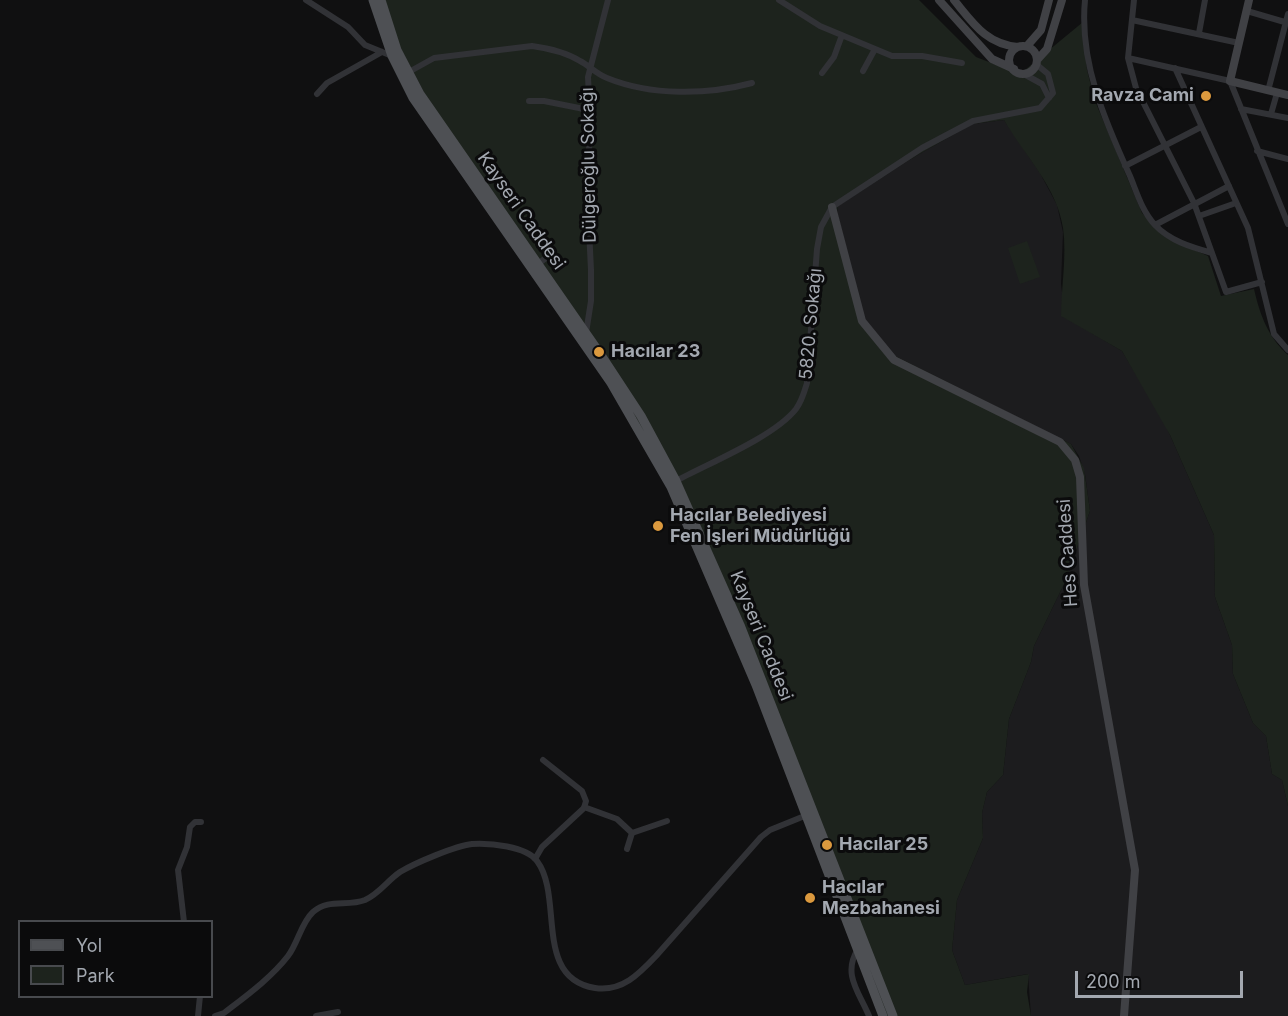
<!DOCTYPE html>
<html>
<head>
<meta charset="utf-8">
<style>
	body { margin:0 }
	#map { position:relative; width:1288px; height:1016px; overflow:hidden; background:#101011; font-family:Inter,sans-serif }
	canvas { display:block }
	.legend { position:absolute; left:18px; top:920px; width:195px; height:78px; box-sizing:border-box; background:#0b0b0c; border:2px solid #484a4e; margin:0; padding:8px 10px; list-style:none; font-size:18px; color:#a3a8b0 }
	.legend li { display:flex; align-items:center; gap:12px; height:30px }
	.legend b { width:30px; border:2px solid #484a4e }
	.scale { position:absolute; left:1075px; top:971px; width:168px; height:27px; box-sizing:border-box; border:3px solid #a3a8b0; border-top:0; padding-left:8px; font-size:18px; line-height:21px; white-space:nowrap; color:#a3a8b0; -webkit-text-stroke:4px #0b0b0c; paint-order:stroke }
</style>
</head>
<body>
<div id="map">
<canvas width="1288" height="1016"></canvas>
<ul class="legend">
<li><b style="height:8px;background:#4e5054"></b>Yol</li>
<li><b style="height:16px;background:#1d231d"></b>Park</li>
</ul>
<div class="scale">200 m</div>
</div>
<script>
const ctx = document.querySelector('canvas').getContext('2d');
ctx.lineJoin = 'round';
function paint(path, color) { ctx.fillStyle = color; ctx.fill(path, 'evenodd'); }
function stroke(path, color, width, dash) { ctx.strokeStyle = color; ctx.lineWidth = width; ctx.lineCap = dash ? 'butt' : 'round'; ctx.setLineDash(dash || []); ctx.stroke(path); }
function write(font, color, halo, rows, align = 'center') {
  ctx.font = font + ' Inter,sans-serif'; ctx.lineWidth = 6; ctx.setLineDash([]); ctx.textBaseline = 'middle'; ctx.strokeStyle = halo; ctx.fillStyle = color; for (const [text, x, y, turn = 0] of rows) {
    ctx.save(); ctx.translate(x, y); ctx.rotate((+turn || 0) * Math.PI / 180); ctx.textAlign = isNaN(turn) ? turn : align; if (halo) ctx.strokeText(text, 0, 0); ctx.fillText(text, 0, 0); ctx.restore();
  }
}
paint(new Path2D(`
	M1004 120 1040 173 1057 205 1063 232 1061 284 1065 317 1122 351 1163 419 1214 535 1215 597 1232 645 1233 674 1253 723 1266 736 1272 774 1282 780 1288 806V1016H1031L1028 974 965 985 952 950 957 900 983 838 982 813 987 792 1003 775 1009 719 1031 662 1034 646 1065 582 1090 511 1085 474 1079 456 1071 444 893 355 865 321 837 212 838 206 909 160 972 124Z`), '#1c1c1e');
paint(new Path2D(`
	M375 0H919L976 57 1020 74 1083 22 1087 70 1095 101 1142 213 1165 237 1208 256 1221 296 1254 289C1260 315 1268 337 1288 355V806L1282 780 1272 774 1266 736 1253 723 1233 674 1232 645 1215 597 1214 535 1170 435 1122 351 1061 316C1061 288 1067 256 1063 228 1057 187 1024 155 1004 120L972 124 909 160 838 206 837 212 865 321 893 355 1071 444 1084 468 1090 511 1065 582 1034 646 1031 662 1009 719 1003 775 987 792 982 813 983 838 957 900 952 950 965 985 1029 974 1027 992 1031 1016H886L666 472 625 399 461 162Z
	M1027 241 1040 277 1020 284 1008 248Z`), '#1d231d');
stroke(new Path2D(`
	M306 0 348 27 365 45 392 56
	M779 0 820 26 892 56H922L962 63
	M1085 0C1079 62 1105 121 1130 176 1137 193 1142 211 1155 225 1170 241 1191 247 1212 253
	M1134 0 1128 58 1136 88 1194 203 1226 292 1262 282
	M1247 11 1288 23
	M1132 20 1239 43
	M1199 33 1205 0
	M1128 58 1230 81 1288 224
	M1175 68 1248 228 1274 334 1288 350
	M863 71 875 49
	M407 73 434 58 532 46C547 48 567 53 580 61 590 66 596 74 607 78 651 96 707 95 752 83
	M822 73 834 57 842 35
	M1022 73 1042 84 1049 98
	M1268 91 1288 14
	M317 94 327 83 382 52
	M529 101H544L589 110
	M1241 109 1288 118
	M1271 114 1277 93
	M1257 151 1288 159
	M1125 166 1201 127
	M1199 216 1236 203
	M1155 225 1229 186
	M538 264 551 254
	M586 333 591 301V270L586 168 591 135 588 77 608 0
	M676 481C709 463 774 437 796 409 802 401 804 393 807 383L817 249 821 227 832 207 922 148 973 121 1040 108 1053 93 1048 74 1036 64
	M584 807 617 819 632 833 667 821
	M627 849 632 833
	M535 859 542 847 584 808 586 801 582 791 543 760
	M184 922 178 870 187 847 190 827 195 822H201
	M858 949C842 974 859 992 869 1016
	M198 1016 200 996
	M215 1016 224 1013C246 996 271 978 288 956 298 943 301 923 313 912 329 898 347 907 365 900 379 894 388 880 400 872 415 863 455 846 472 844 490 843 526 846 537 861 564 897 533 978 595 988 622 992 639 974 656 956L761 837 770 830 807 815
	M316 1016 338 1012`), '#313236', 6);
stroke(new Path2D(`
	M939 0 992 59 1014 69
	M954 0C973 23 986 44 1018 47
	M1249 0 1230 81 1288 95
	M1027 46 1041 30 1049 0
	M1009 60a14 14 0 1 1 28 0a14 14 0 1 1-28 0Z
	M1037 60 1047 49 1062 0
	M832 207 862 321 894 360 1060 442 1075 460 1080 477 1084 585 1135 870 1124 1016`), '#404145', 8);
stroke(new Path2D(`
	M373 0 392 56 413 98 611 383 671 487 756 685 883 1016
	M381 0 397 50 420 94 599 352 641 416 676 481 740 625 893 1016`), '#4e5054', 9);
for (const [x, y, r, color] of [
	[1206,96,6,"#db993e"],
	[599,352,6,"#db993e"],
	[658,526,6,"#db993e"],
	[827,845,6,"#db993e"],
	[810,898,6,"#db993e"]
]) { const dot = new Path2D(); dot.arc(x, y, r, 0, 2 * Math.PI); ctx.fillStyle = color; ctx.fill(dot); stroke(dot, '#0b0b0c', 2); }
write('bold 18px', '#a3a8b0', '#0b0b0c', [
	["Ravza Cami",1194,96,"right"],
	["Hacılar 23",611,352],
	["Hacılar Belediyesi",670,516],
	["Fen İşleri Müdürlüğü",670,537],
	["Hacılar 25",839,845],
	["Hacılar",822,888],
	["Mezbahanesi",822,909]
], 'left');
write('18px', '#a3a8b0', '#0b0b0c', [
	["Dülgeroğlu Sokağı",589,165,-91],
	["Kayseri Caddesi",521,211,55],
	["5820. Sokağı",811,324,-85],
	["Hes Caddesi",1068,553,-94],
	["Kayseri Caddesi",761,636,68]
]);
</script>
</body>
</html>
